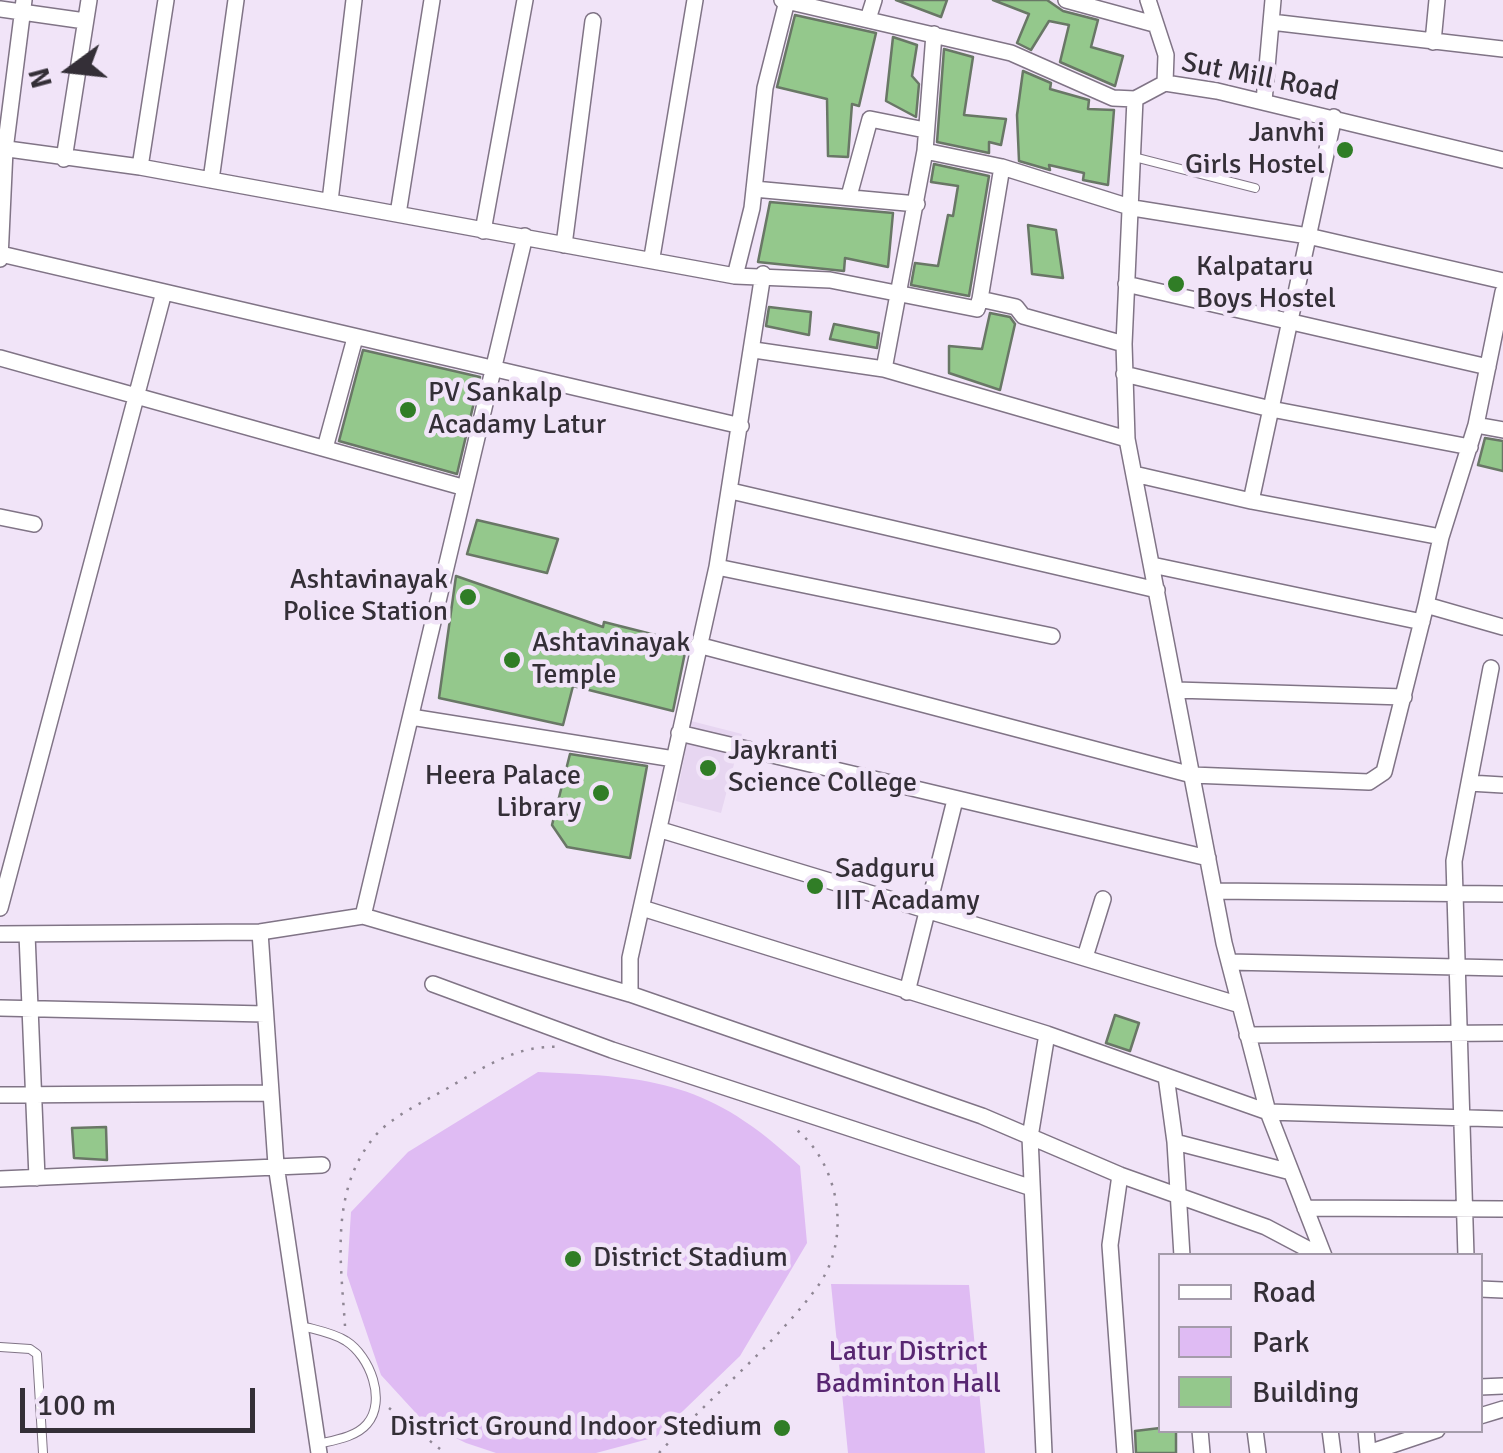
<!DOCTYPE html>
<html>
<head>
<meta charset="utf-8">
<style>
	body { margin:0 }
	#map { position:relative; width:1503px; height:1453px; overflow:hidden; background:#f1e4f8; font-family:Signika,sans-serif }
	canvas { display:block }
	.legend { position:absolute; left:1158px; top:1253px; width:325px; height:180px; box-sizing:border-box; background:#f1e4f8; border:2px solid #a59cab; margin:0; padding:12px 18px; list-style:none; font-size:30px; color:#342f37 }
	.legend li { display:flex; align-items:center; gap:20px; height:50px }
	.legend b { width:50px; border:2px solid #a59cab }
	.north { position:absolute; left:20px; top:20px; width:100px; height:100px; -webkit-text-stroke:8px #f1e4f8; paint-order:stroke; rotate:255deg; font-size:28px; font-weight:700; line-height:40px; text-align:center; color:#342f37 }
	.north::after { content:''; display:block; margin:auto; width:35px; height:45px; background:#342f37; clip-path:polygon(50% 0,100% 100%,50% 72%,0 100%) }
	.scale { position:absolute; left:20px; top:1388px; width:235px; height:45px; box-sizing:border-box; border:5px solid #342f37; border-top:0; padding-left:12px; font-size:30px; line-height:35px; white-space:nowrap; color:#342f37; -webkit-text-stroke:8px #f1e4f8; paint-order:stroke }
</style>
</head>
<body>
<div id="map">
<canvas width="1503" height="1453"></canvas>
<ul class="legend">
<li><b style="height:12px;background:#fff"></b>Road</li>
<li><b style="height:28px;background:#dfbbf3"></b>Park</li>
<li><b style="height:28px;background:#94c88c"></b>Building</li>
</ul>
<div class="north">N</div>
<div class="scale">100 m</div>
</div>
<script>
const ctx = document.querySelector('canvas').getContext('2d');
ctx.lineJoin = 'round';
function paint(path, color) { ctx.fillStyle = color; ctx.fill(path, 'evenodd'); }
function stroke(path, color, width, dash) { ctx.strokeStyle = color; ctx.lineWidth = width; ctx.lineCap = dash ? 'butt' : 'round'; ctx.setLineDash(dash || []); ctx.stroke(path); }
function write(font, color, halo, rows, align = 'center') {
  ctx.font = font + ' Signika,sans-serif'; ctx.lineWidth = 9; ctx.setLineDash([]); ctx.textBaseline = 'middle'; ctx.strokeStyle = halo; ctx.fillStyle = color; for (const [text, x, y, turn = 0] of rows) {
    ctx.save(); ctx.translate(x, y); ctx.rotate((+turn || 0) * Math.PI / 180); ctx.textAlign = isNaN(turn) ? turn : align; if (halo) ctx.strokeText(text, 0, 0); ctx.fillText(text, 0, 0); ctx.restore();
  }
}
paint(new Path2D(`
	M691 721 742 734 721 813 676 801Z`), '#e7d6f1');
paint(new Path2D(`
	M538 1072C656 1077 710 1082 800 1166L807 1243 740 1356 656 1437 596 1453H496L466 1443 425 1423 381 1375 347 1275 351 1212 408 1152Z
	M831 1284 969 1285 985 1453H848Z`), '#dfbbf3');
const building = new Path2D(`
	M896 0H947L941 17Z
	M993 0H1047L1063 11 1098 20 1091 47 1123 56 1115 86 1060 62 1069 25 1049 21 1031 50 1017 43 1029 14Z
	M795 15 876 33 859 106 852 104 848 157 828 156 827 99 777 87Z
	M893 37 917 45 912 76 919 84 916 117 886 101Z
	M944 49 973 57 964 115 1006 119 1001 145 989 142V153L937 142Z
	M1023 71 1051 83 1050 89 1089 100 1088 109 1114 110 1108 185 1083 180 1084 173 1049 165 1050 170 1019 161 1017 115Z
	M934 164 989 176 969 296 911 285 915 263 938 266 948 215 953 216 958 186 931 182Z
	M770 202 893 213 888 267 845 258 844 271 758 262Z
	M1028 225 1056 230 1063 278 1032 274Z
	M769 307 811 312 809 335 766 326Z
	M990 313 1010 317 1015 324 1000 390 949 373V346L982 349Z
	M834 324 879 333 877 348 830 339Z
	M363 350 480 377 457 474 339 441Z
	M1485 438 1503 441V471L1478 465Z
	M477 520 558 539 547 573 467 554Z
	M456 576 603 627 604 622 687 643 673 711 573 686 563 725 439 698Z
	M570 754 647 766 630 858 567 847 552 825Z
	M1115 1015 1139 1023 1130 1051 1106 1043Z
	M106 1127 107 1160 74 1158 72 1128Z
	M1160 1428 1176 1430V1453H1136L1135 1431Z`);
paint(building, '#94c88c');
stroke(building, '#697766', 2.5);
const lane = new Path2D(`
	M1134 157 1255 188
	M302 1326C316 1330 334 1333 346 1341 370 1356 387 1401 367 1424 356 1437 335 1440 318 1444
	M0 1347 30 1349 37 1354 43 1453`);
const street = new Path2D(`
	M782 0 1011 53 1113 98 1135 99 1165 83 1217 91 1503 160
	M1066 0 1154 24
	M1148 0 1166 55 1165 83
	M0 9 85 21
	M868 19 874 0
	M1271 22 1503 49
	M1433 42 1437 0
	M1135 99 1124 344 1127 439 1224 943 1268 1112 1324 1256
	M1264 101 1273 0
	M0 148 140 167 735 276 830 280 977 309 980 299 1016 307 1023 316 1124 344
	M925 151 1002 167
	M64 159 89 0
	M140 167 166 0
	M211 180 236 0
	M754 189 917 204
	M849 196 870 119 925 130
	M330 201 354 0
	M398 214 432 0
	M483 231 525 0
	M564 245 593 21
	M1 254 741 426
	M652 257 695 0
	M0 259 5 150 24 0
	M735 276 752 208 765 88 787 1
	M1126 284 1488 367
	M980 299 1002 167 1133 208 1308 236 1503 281
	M754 350 884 369 1127 439
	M0 358 462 487
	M884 369 925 151 934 34
	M1124 374 1271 409 1470 447
	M1476 425 1503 430
	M325 448 355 338
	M1134 474 1251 501 1441 537
	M731 491 1157 590
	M1251 501 1334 117
	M0 517 34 524
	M1152 565 1422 622
	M717 567 1052 636
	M1426 605 1441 537 1476 425 1503 292
	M698 645 1192 775 1369 782 1384 772 1426 605 1503 627
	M1176 690 1404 697
	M411 717 674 759
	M679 733 1208 858
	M1469 783 1503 785
	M661 830 1240 1005
	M1214 891 1503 894
	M0 908 164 292
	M642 908 1047 1034 1030 1137 1044 1453
	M363 916 525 236
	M260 932 276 1165 319 1453
	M0 934 260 932 363 916 630 994 982 1116 1120 1175 1266 1227 1321 1256
	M27 934 37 1178
	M1085 957 1103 899
	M1229 962 1503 968
	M433 984 612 1050 1032 1188
	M907 992 955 800
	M630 994V958L717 567 763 274
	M0 1008 265 1014
	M1047 1034 1268 1112 1503 1119
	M1247 1035 1503 1033
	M1166 1076 1175 1142 1182 1256
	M0 1095 269 1093
	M1175 1142 1291 1172
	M1120 1175 1110 1245 1125 1453
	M0 1179 322 1165
	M1305 1208 1503 1209
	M1466 1256 1454 861 1491 668
	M1480 1289 1503 1290
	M1480 1387 1503 1386
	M1480 1416 1503 1409
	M1200 1430 1202 1453
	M1255 1430 1258 1453
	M1330 1430 1333 1453
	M1366 1430 1368 1453
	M1368 1453 1437 1430`);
stroke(lane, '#807486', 10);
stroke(street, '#807486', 18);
stroke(new Path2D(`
	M345 1326C341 1264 330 1195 371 1141 389 1116 427 1101 453 1085 488 1065 518 1045 559 1047
	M389 1408 445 1453
	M659 1453C710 1397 773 1347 818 1286 853 1237 839 1161 793 1127`), '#8f8694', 2.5, [2.5, 8]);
stroke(lane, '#fff', 8);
stroke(street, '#fff', 15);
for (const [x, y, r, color] of [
	[1345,150,10,"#307d26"],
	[1176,284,10,"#307d26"],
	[408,410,10,"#307d26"],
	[468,597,10,"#307d26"],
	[512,660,10,"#307d26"],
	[708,768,10,"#307d26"],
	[601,793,10,"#307d26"],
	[815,886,10,"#307d26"],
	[573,1259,10,"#307d26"],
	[782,1428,10,"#307d26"]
]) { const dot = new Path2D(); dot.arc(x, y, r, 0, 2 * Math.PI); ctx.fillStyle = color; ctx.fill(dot); stroke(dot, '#f1e4f8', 4); }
write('28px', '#342f37', '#f1e4f8', [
	["Sut Mill Road",1260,78,11]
]);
write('28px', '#342f37', '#f1e4f8', [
	["Janvhi",1325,134,"right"],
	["Girls Hostel",1325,166,"right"],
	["Kalpataru",1196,268],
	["Boys Hostel",1196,300],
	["PV Sankalp",428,394],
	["Acadamy Latur",428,426],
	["Ashtavinayak",448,581,"right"],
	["Police Station",448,613,"right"],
	["Ashtavinayak",532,644],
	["Temple",532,676],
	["Jaykranti",728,752],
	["Science College",728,784],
	["Heera Palace",581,777,"right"],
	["Library",581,809,"right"],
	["Sadguru",835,870],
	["IIT Acadamy",835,902],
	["District Stadium",593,1259],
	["District Ground Indoor Stedium",762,1428,"right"]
], 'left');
write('28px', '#582671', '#f1e4f8', [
	["Latur District",908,1353],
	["Badminton Hall",908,1385]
]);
</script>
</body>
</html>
